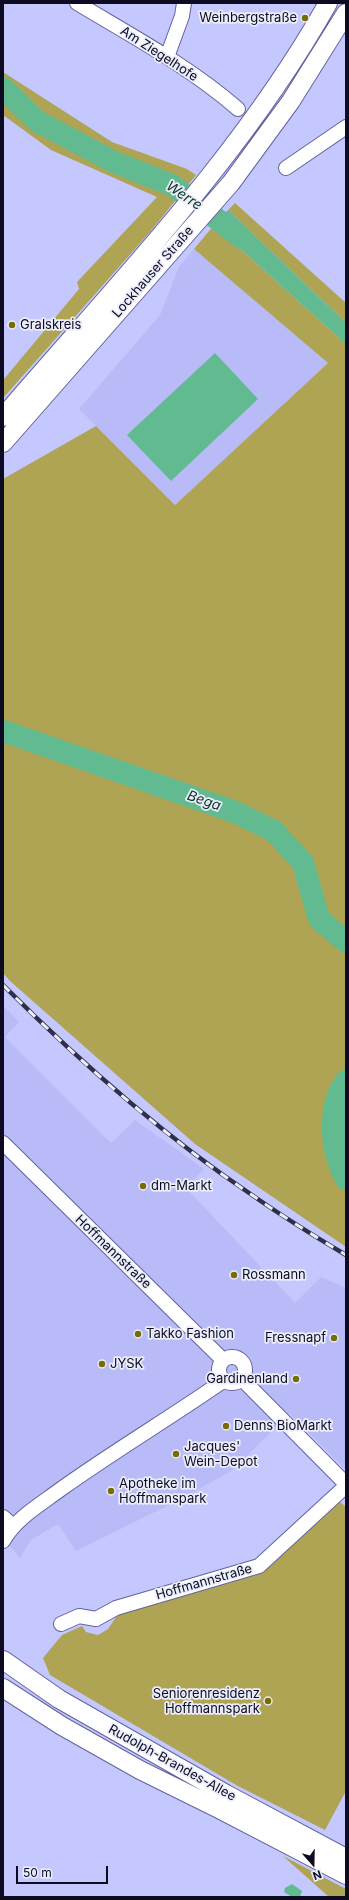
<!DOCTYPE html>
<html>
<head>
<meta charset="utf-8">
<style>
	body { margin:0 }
	#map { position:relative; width:349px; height:1900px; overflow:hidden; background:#c4c8fe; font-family:Inter,sans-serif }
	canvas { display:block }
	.frame { position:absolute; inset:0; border:4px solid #0c0b22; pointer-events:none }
	.north { position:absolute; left:293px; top:1844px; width:40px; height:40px; -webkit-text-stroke:3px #ebedfb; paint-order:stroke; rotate:160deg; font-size:11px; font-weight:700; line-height:16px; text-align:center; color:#0c0b22 }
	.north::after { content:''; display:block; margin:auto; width:14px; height:18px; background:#0c0b22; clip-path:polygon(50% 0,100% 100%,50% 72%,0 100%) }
	.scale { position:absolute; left:16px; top:1866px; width:92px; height:18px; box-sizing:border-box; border:2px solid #0c0b22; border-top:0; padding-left:5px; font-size:12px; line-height:14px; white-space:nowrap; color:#0c0b22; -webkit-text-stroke:3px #ebedfb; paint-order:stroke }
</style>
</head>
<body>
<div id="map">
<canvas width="349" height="1900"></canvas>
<div class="frame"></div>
<div class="north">N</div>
<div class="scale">50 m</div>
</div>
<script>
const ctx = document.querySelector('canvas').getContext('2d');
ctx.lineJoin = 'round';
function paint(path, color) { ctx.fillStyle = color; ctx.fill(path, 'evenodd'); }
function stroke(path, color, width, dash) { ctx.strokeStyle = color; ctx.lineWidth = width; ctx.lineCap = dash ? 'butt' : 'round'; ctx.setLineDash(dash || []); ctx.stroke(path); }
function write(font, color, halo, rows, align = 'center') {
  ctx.font = font + ' Inter,sans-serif'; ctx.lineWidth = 3.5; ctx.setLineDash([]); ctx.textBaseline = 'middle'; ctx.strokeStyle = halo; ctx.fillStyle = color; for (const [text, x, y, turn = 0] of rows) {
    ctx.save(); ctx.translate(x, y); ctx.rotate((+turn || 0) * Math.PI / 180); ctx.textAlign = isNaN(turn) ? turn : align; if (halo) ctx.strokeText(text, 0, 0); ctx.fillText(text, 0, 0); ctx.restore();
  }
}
paint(new Path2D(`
	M194 249 328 363 175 505 79 409 160 315 179 267Z
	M3 1005 19 1022 5 1037 111 1143 135 1120 204 1169 186 1188 295 1303 321 1277 346 1288V1470L290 1414 231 1471 181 1499 76 1551 58 1524 31 1540 20 1558 3 1538Z`), '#b8bbf7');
paint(new Path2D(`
	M3 72 112 142 187 169 196 175 150 232 4 397V379L79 289 77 282 157 197 51 150 3 115Z
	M235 203 346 303V323L228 210Z
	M214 225 346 344V1098L339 1131 346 1164V1247L195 1144 10 981 3 973V479L96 426 175 505 328 363 194 249Z
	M340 1502 346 1507V1791L325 1830 236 1785 50 1675 43 1658 62 1635 82 1626 86 1632 98 1635 108 1629 118 1614 260 1574Z
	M283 1856 346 1889V1897H329Z`), '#afa453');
paint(new Path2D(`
	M228 210 346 323V344L214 225Z
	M215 353 258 399 171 481 127 435Z
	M346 1098V1164L339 1131Z
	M292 1884 302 1891 300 1897H292L284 1892 285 1888Z`), '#62ba90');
stroke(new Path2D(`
	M3 88 37 121 114 162 172 185 242 238
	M3 731 235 812 274 831 303 863 319 919 346 942
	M346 1081C343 1086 339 1092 337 1098 329 1123 333 1157 346 1179`), '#62ba90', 22);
const minor = new Path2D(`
	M77 3C132 36 190 67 238 109
	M167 57 182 16 184 3
	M286 168 346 127
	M3 1143 223 1360
	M219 1370a13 13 0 1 1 26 0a13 13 0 1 1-26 0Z
	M242 1379 346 1484
	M3 1517 13 1526
	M3 1541C16 1518 41 1504 61 1489 114 1451 170 1418 223 1381
	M61 1624 79 1616 96 1619 116 1608 259 1566 346 1486`);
const major = new Path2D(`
	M3 417C117 284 242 156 328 3
	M3 443 231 183 291 101 346 13
	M3 1660 59 1699 226 1794 346 1858
	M3 1688 62 1726 140 1770 219 1809 346 1875`);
stroke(minor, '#6263a0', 16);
stroke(major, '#6263a0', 20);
stroke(minor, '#fff', 14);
stroke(major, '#fff', 18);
const rail = new Path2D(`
	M3 985C80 1062 161 1134 252 1195 282 1216 314 1236 346 1255`);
stroke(rail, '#2f2f4b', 4.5);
stroke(rail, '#ebedfb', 3, [9]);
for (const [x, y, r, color] of [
	[305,18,4,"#786c07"],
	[12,325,4,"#786c07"],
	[143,1186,4,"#786c07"],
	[234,1275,4,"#786c07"],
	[138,1334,4,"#786c07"],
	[334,1338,4,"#786c07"],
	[102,1364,4,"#786c07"],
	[296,1379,4,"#786c07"],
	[226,1426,4,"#786c07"],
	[176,1454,4,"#786c07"],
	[111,1491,4,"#786c07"],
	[268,1701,4,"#786c07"]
]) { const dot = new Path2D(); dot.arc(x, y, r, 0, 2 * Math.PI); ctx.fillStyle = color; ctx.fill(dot); stroke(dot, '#ebedfb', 1.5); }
write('13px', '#0c0b22', '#ebedfb', [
	["Weinbergstraße",297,18,"right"],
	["Gralskreis",20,325],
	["dm-Markt",151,1186],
	["Rossmann",242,1275],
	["Takko Fashion",146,1334],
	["Fressnapf",326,1338,"right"],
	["JYSK",110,1364],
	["Gardinenland",288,1379,"right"],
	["Denns BioMarkt",234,1426],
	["Jacques'",184,1447],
	["Wein-Depot",184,1462],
	["Apotheke im",119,1484],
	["Hoffmanspark",119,1499],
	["Seniorenresidenz",260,1694,"right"],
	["Hoffmannspark",260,1709,"right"]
], 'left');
write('13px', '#0c0b22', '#ebedfb', [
	["Am Ziegelhofe",159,54,33],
	["Lockhauser Straße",153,272,-49],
	["Hoffmannstraße",113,1252,44],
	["Hoffmannstraße",204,1582,-16],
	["Rudolph-Brandes-Allee",172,1763,29]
]);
write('italic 14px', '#0c3423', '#ebedfb', [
	["Werre",184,196,34],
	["Bega",204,801,19]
]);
</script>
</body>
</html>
